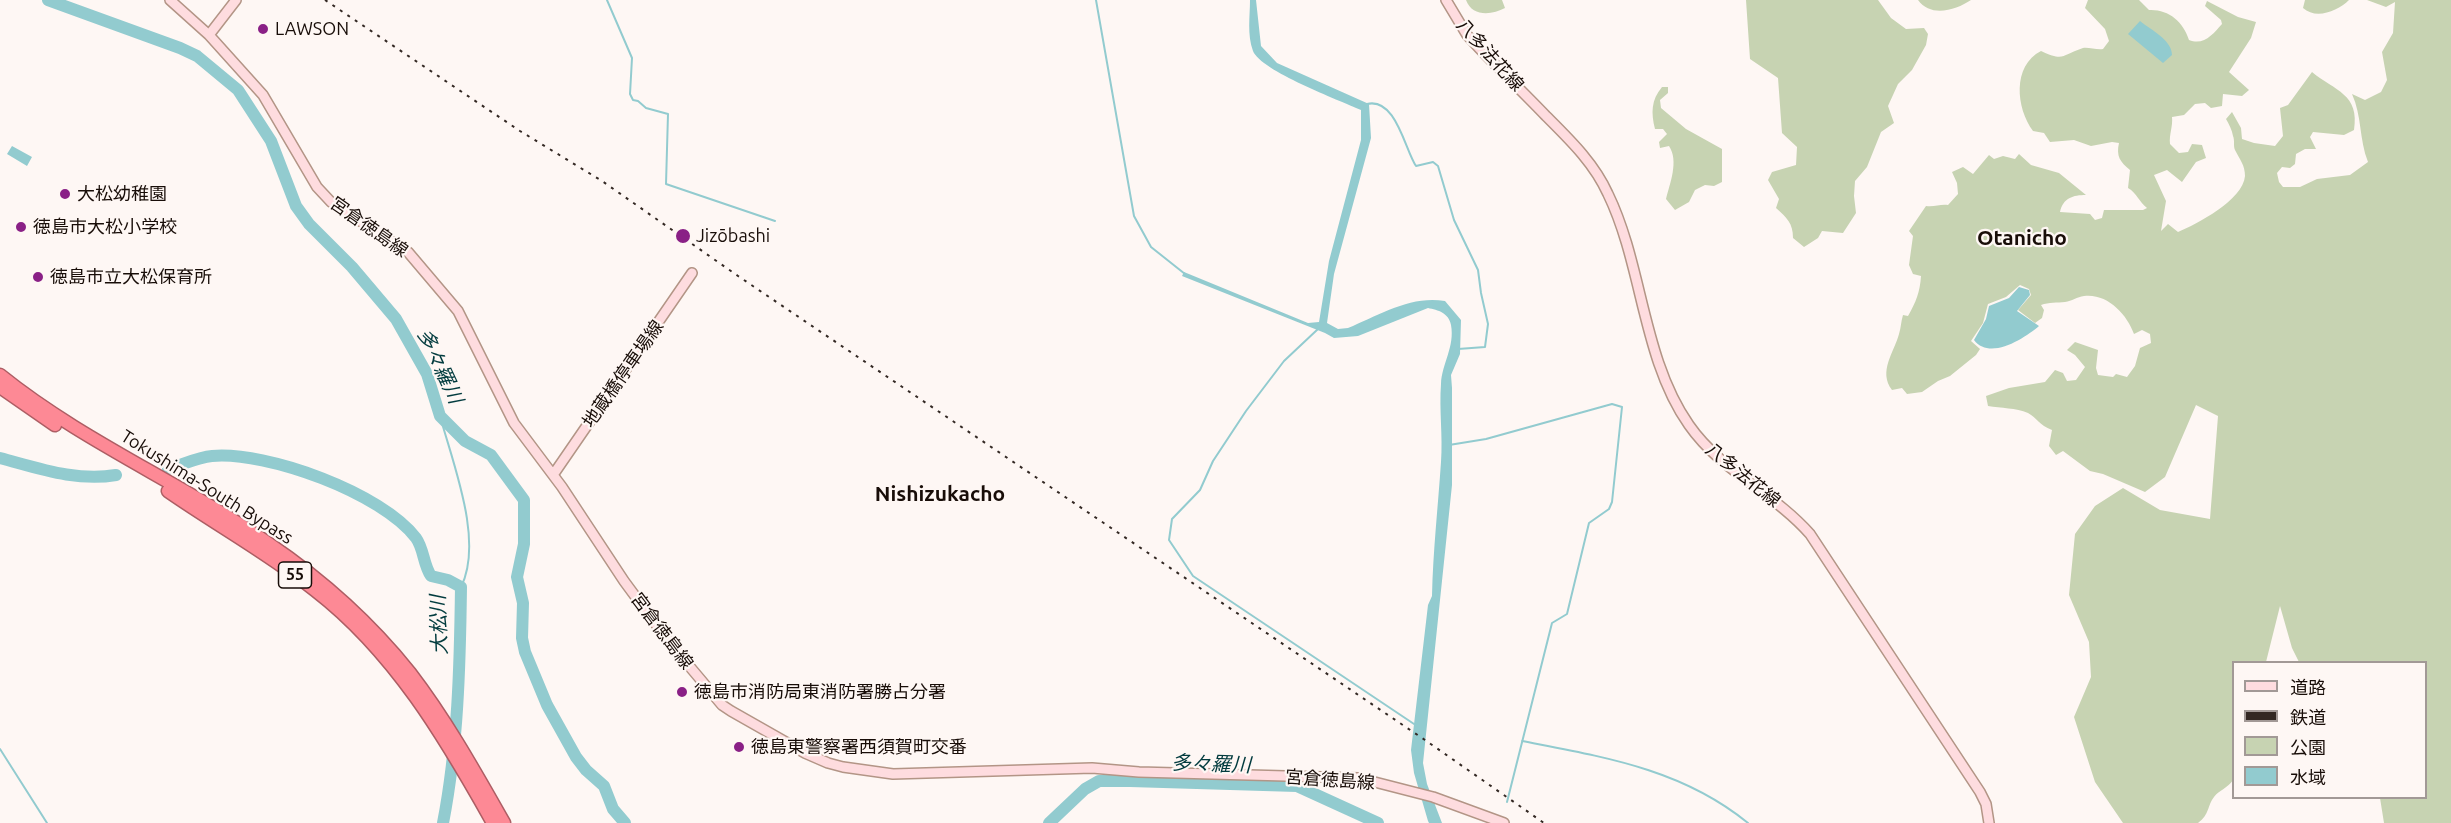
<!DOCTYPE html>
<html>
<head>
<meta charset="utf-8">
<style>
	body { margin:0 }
	#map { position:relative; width:2451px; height:823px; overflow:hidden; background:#fef7f4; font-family:Ubuntu,"Noto Sans JP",sans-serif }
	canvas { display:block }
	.legend { position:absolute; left:2232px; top:661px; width:195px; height:138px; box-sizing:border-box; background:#fef7f4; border:2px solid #a29996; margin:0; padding:8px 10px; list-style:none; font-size:18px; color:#180d08 }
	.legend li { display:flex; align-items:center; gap:12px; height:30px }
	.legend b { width:30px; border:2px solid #a29996 }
</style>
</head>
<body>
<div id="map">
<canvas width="2451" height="823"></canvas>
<ul class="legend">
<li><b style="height:8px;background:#fedcdf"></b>道路</li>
<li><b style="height:8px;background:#332823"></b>鉄道</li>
<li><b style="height:16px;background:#c7d3b2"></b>公園</li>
<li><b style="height:16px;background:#92cbcf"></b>水域</li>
</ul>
</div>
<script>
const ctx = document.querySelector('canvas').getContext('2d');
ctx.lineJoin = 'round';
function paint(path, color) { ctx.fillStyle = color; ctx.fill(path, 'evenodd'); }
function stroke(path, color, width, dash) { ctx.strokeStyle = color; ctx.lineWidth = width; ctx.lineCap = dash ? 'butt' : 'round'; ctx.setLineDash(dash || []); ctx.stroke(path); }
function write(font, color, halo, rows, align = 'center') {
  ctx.font = font + ' Ubuntu,"Noto Sans JP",sans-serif'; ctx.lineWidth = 4.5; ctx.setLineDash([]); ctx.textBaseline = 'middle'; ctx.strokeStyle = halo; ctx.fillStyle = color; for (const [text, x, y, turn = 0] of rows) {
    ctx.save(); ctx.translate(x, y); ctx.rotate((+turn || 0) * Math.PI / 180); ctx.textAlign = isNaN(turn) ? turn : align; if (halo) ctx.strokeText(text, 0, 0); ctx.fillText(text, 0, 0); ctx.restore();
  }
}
paint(new Path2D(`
	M1466 0H1502L1505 8C1492 15 1472 17 1466 0Z
	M1746 0H1878L1891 18 1906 29 1924 28 1928 34 1926 45 1912 70 1898 84 1888 106 1894 123 1881 132 1867 167 1855 181 1854 196 1856 213 1843 233 1822 231 1818 238 1804 247 1793 238C1793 223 1787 218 1776 208L1779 199 1768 180 1772 172 1796 165 1797 147 1782 133 1778 78 1750 59Z
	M1918 0H1971C1956 10 1931 18 1918 0Z
	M2088 0H2139L2149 10C2168 9 2183 21 2189 40 2204 46 2213 34 2222 24L2221 20 2205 6 2207 1 2238 17 2256 22 2251 38 2229 72 2249 90 2242 96 2223 94 2222 106 2211 108 2205 103 2195 104 2184 115 2172 117C2173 127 2169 134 2170 144L2179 153 2188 152 2192 144 2202 145 2206 158 2196 162 2182 182 2167 170 2154 175 2166 201 2161 231 2168 224 2178 232C2197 224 2243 200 2245 176 2245 165 2240 160 2235 150 2233 146 2235 141 2233 136 2232 130 2229 124 2226 119L2232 112 2241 128 2242 139 2254 143 2275 146 2283 136 2280 108 2288 105 2312 72C2335 91 2360 94 2354 130L2344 135 2313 132 2310 137 2316 149H2305L2296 154 2295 164 2290 168 2282 167 2277 173 2279 182 2283 187H2300L2317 179 2350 175 2368 162C2359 139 2362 116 2352 94L2365 100 2381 92 2387 80 2382 52 2393 33 2395 2 2386 7 2367 0H2451V823H2384L2380 798H2426V662H2299L2292 648 2280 606 2266 662H2234L2233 780C2228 788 2219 790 2214 797 2207 806 2210 814 2198 823H2123L2095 782 2074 717 2091 677 2089 642 2069 595 2075 534 2095 506 2123 488 2160 510 2210 519 2218 416 2196 405 2165 477 2145 492 2103 474 2090 471 2063 451 2056 455 2049 446 2052 430C2039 425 2037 418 2028 413 2016 408 2001 408 1988 406L1986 396 2009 388 2045 382 2055 370 2063 373 2067 381 2076 380 2085 367 2075 355 2067 350 2075 342 2098 350 2096 368 2098 375 2113 377 2116 374 2127 377 2135 366 2140 348 2151 343 2150 334 2142 330 2134 334C2127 314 2107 293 2084 296 2077 297 2072 301 2065 302 2057 303 2049 302 2041 305L2044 310 2042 318 2035 323 2018 310 2031 295 2029 289 2020 285 2006 297 1988 304 1983 323 1971 341 1980 349 1976 355 1950 376 1938 381 1922 392 1907 394 1902 388 1892 390C1878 371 1894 353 1899 334 1901 328 1901 321 1903 315L1908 316C1916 302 1920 292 1921 276L1913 274 1909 265 1913 236 1909 231 1926 206C1935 207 1940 204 1948 205L1958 194 1957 183 1952 172 1963 167 1973 174 1989 155 1994 159 2003 156 2015 159 2019 154 2031 165 2059 173 2086 195C2073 195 2063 198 2060 212L2090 214 2095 220 2102 218 2104 210H2143L2147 208C2139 202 2137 193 2128 188L2130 170C2120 162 2116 156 2119 143L2112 142 2091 146 2074 140 2050 142 2044 133 2033 131C2016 108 2012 66 2041 51 2065 62 2061 55 2083 48 2088 47 2097 50 2103 49L2109 41 2105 29 2085 8Z
	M2305 0H2349C2338 11 2316 20 2303 8Z
	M1662 87H1668V93L1660 100 1661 108 1686 129 1722 149V182L1714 186 1705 185 1695 190 1689 202 1675 210 1666 199C1670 183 1679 161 1669 146L1660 148 1659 142 1667 134 1663 129H1655C1651 113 1651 100 1662 87Z`), '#c7d3b2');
paint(new Path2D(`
	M1250 0H1256L1261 46 1277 63 1369 104 1371 138 1334 274 1327 323 1338 329 1348 328C1379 315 1411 295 1445 301L1461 320 1460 354 1451 375 1452 388V485L1423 763 1427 784 1442 823H1429L1428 821 1414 773 1411 750 1428 605 1432 596C1433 551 1438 507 1441 462 1443 436 1439 410 1441 384 1442 363 1455 347 1451 325 1449 313 1438 310 1428 308L1358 336 1334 338 1325 333 1182 276 1184 272 1308 323 1319 322 1329 261 1361 140V110C1339 100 1261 71 1253 51 1247 35 1250 16 1250 0Z
	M2140 21C2151 30 2172 40 2172 55L2163 63 2128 34Z
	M12 146 32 157 27 166 7 154Z
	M2019 287 2029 290 2030 295 2017 311 2039 326C2025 338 1990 361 1974 340L1986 319 1989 306 2009 298Z`), '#92cbcf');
stroke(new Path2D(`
	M607 0 632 58 630 94 633 100 638 101 646 108 668 114 666 184 775 221
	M1096 0 1134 216 1151 247 1185 274
	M1367 104C1396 97 1405 150 1416 166L1433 162 1438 166 1454 220 1478 270 1481 293 1488 324 1485 347 1458 349
	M1318 329 1284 361 1246 411 1213 461 1200 490 1172 519 1169 540 1193 576 1417 726
	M440 416C453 464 484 541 461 587
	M1449 445 1486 439 1612 404 1622 407 1612 502 1609 509 1589 523 1567 614 1552 623 1507 802
	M1522 741C1604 757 1682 769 1748 823
	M0 749 47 823`), '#92cbcf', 2);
stroke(new Path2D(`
	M48 0 180 48 197 56 238 90 271 141 296 206 309 224 352 267 396 319 427 374 440 416 465 441 491 455 524 500V544L517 577 523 603 522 638 525 652 547 705 576 757 586 770 604 786 613 809 625 823
	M0 458C38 468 77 482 116 475
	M168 469C182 465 198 457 212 456 267 451 382 493 416 538 424 549 423 564 431 576L448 580 461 587C460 665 458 746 443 823
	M1049 823 1085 789 1099 781H1130L1297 786 1378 823`), '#92cbcf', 12);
const secondary = new Path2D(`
	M170 0 209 35 263 95 317 187 331 202 408 252 458 311 514 423 562 487 624 581 669 642 722 705 731 711 805 753 828 763 843 767 893 774 1092 768 1139 772 1359 778 1433 797 1504 823
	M1446 0 1467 35 1479 48C1501 71 1524 93 1546 116 1570 140 1594 163 1608 194 1643 266 1642 358 1689 425 1721 471 1774 493 1810 534L1980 792 1986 804 1989 823
	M209 35 236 0
	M553 475 692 273`);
const highway = new Path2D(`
	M0 375C83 442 182 483 269 544 322 580 370 623 410 673 446 720 475 772 504 823
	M0 387 55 425
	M168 491C217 525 268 553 315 590 394 651 445 737 493 823`);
stroke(secondary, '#b39586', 12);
stroke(highway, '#ad5e64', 15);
stroke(secondary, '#fedcdf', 9);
stroke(highway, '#fd8995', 12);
stroke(new Path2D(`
	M325 0 520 131 602 181 738 276 1425 740 1544 823`), '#332823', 2, [3, 6]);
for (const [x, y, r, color] of [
	[263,29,6,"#8a2086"],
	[65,194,6,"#8a2086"],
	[21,227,6,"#8a2086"],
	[683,236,8,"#8a2086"],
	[38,277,6,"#8a2086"],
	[682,692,6,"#8a2086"],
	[739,747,6,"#8a2086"]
]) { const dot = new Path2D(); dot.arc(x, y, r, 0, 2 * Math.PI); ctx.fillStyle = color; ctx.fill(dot); stroke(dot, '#fef7f4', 2); }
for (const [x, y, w] of [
	[295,575,33]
]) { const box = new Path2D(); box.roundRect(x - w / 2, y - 13, w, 26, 4.5); ctx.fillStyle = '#fef7f4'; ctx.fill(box); stroke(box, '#180d08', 1.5); }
write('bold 16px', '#180d08', null, [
	["55",295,575]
]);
write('18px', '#180d08', '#fef7f4', [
	["LAWSON",275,29],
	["大松幼稚園",77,194],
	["徳島市大松小学校",33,227],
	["Jizōbashi",696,236],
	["徳島市立大松保育所",50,277],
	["徳島市消防局東消防署勝占分署",694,692],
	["徳島東警察署西須賀町交番",751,747]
], 'left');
write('18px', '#180d08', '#fef7f4', [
	["八多法花線",1490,55,48],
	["宮倉徳島線",369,227,35],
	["地蔵橋停車場線",623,374,-55],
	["八多法花線",1743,475,39],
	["Tokushima-South Bypass",207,487,32],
	["宮倉徳島線",662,631,53],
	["宮倉徳島線",1330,780,4]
]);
write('italic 20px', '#023b3e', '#fef7f4', [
	["多々羅川",440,366,65],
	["大松川",439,625,-92],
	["多々羅川",1211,764,2]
]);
write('bold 21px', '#180d08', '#fef7f4', [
	["Otanicho",2022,238],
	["Nishizukacho",940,494]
]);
</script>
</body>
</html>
